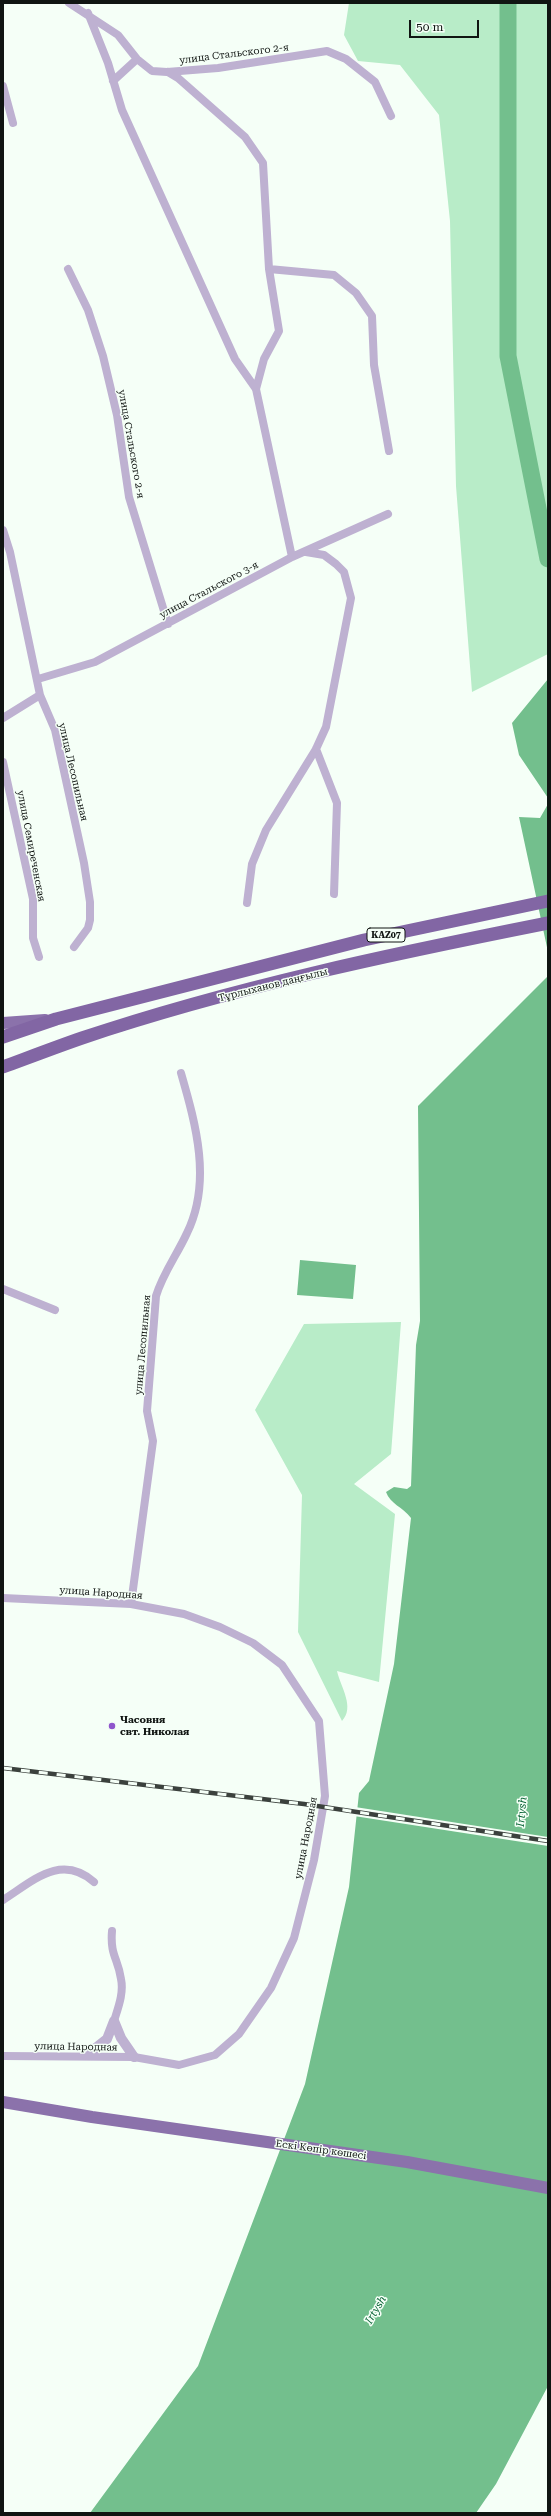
<!DOCTYPE html>
<html>
<head>
<meta charset="utf-8">
<style>
	body { margin:0 }
	#map { position:relative; width:551px; height:2516px; overflow:hidden; background:#f5fff7; font-family:"Roboto Serif",serif }
	canvas { display:block }
	.frame { position:absolute; inset:0; border:4px solid #101512; pointer-events:none }
	.scale { position:absolute; left:409px; top:20px; width:70px; height:18px; box-sizing:border-box; border:2px solid #101512; border-top:0; padding-left:5px; font-size:12px; line-height:14px; white-space:nowrap; color:#101512; -webkit-text-stroke:3px #f5fff7; paint-order:stroke }
</style>
</head>
<body>
<div id="map">
<canvas width="551" height="2516"></canvas>
<div class="frame"></div>
<div class="scale">50 m</div>
</div>
<script>
const ctx = document.querySelector('canvas').getContext('2d');
ctx.lineJoin = 'round';
function paint(path, color) { ctx.fillStyle = color; ctx.fill(path, 'evenodd'); }
function stroke(path, color, width, dash) { ctx.strokeStyle = color; ctx.lineWidth = width; ctx.lineCap = dash ? 'butt' : 'round'; ctx.setLineDash(dash || []); ctx.stroke(path); }
function write(font, color, halo, rows, align = 'center') {
  ctx.font = font + ' "Roboto Serif",serif'; ctx.lineWidth = 3; ctx.setLineDash([]); ctx.textBaseline = 'middle'; ctx.strokeStyle = halo; ctx.fillStyle = color; for (const [text, x, y, turn = 0] of rows) {
    ctx.save(); ctx.translate(x, y); ctx.rotate((+turn || 0) * Math.PI / 180); ctx.textAlign = isNaN(turn) ? turn : align; if (halo) ctx.strokeText(text, 0, 0); ctx.fillText(text, 0, 0); ctx.restore();
  }
}
paint(new Path2D(`
	M349 3H548V654L472 692 456 486 450 221 439 115 400 65 358 61 344 35Z
	M401 1322 391 1454 354 1484 395 1514 379 1682 337 1671C341 1688 355 1707 342 1721L298 1632 302 1495 255 1410 304 1324Z`), '#b8ecc8');
paint(new Path2D(`
	M548 679V798L519 755 512 723Z
	M548 804V952L519 817 540 818Z
	M548 976V2386L496 2484 476 2513H90L198 2366 305 2084 349 1887 359 1793 369 1781 394 1664 411 1518C403 1507 390 1504 386 1492L394 1487 407 1489 411 1486 416 1345 420 1321 418 1106Z
	M300 1260 356 1265 353 1299 297 1295Z`), '#73bf8d');
paint(new Path2D(`
	M355 1807 548 1837V1846L354 1816Z`), '#f5fff7');
stroke(new Path2D(`
	M508 3V356L548 559`), '#73bf8d', 17);
stroke(new Path2D(`
	M69 3 118 35 137 59 152 71 167 72 218 68 327 51 346 59 375 82 391 116
	M88 13 108 63 122 110 235 359 256 389 292 557
	M168 72 178 78 245 137 263 163 269 269 279 331 264 359 256 389
	M113 81 137 59
	M3 86 13 123
	M68 269 88 310 103 356 117 415 129 497 168 624
	M269 269 334 275 356 293 372 316 374 365 389 451
	M3 530 10 552 40 695 55 730 84 863 90 902V920L88 928 74 947
	M38 679 95 662 292 557 388 514
	M3 718 40 695
	M316 749 337 803 334 894
	M3 762 33 899V938L39 957
	M247 903 252 864 266 830 316 749 326 727 351 598 344 572 336 564 324 555 306 552
	M3 1289 55 1310
	M3 1598 131 1604 184 1614 220 1627 253 1643 282 1665 319 1721 325 1796 314 1860 294 1938 271 1988 239 2034 215 2055 179 2065 134 2057 3 2056
	M131 1604 153 1441 147 1411 156 1296C163 1273 177 1255 187 1233 212 1182 196 1125 181 1073
	M3 1900C33 1881 61 1853 94 1882
	M112 1931C110 1956 118 1958 121 1979 124 1993 118 2008 114 2021`), '#beb1d1', 8);
stroke(new Path2D(`
	M114 2021 121 2038 134 2057
	M87 2055 107 2039 114 2021`), '#beb1d1', 10);
stroke(new Path2D(`
	M3 1023 45 1020
	M3 2102 92 2117 407 2162 548 2188`), '#8b72ab', 12);
stroke(new Path2D(`
	M3 1037 56 1019 364 940 548 901
	M3 1067C30 1057 56 1047 82 1038 234 987 392 954 548 923`), '#8266a4', 13);
const rail = new Path2D(`
	M3 1768 304 1804 548 1841`);
stroke(rail, '#3b413d', 4.5);
stroke(rail, '#f5fff7', 3, [9]);
for (const [x, y, r, color] of [
	[112,1726,4,"#8f55cc"]
]) { const dot = new Path2D(); dot.arc(x, y, r, 0, 2 * Math.PI); ctx.fillStyle = color; ctx.fill(dot); stroke(dot, '#f5fff7', 1.5); }
for (const [x, y, w] of [
	[386,935,38]
]) { const box = new Path2D(); box.roundRect(x - w / 2, y - 7, w, 14, 3); ctx.fillStyle = '#f5fff7'; ctx.fill(box); stroke(box, '#101512', 1); }
write('bold 9px', '#101512', null, [
	["KAZ07",386,935]
]);
write('10px', '#101512', '#f5fff7', [
	["улица Стальского 2-я",234,54,-7],
	["улица Стальского 2-я",131,444,80],
	["улица Стальского 3-я",209,590,-28],
	["улица Лесопильная",73,772,77],
	["улица Семиреченская",31,846,79],
	["Тұрлыханов даңғылы",273,985,-14],
	["улица Лесопильная",143,1345,-85],
	["улица Народная",101,1593,4],
	["улица Народная",306,1838,-79],
	["улица Народная",76,2047,1],
	["Ескі Көпір көшесі",321,2150,8]
]);
write('bold 10px', '#101512', '#f5fff7', [
	["Часовня",120,1720],
	["свт. Николая",120,1732]
], 'left');
write('italic 11px', '#0c6638', '#f5fff7', [
	["Irtysh",522,1812,-85],
	["Irtysh",376,2310,-59]
]);
</script>
</body>
</html>
